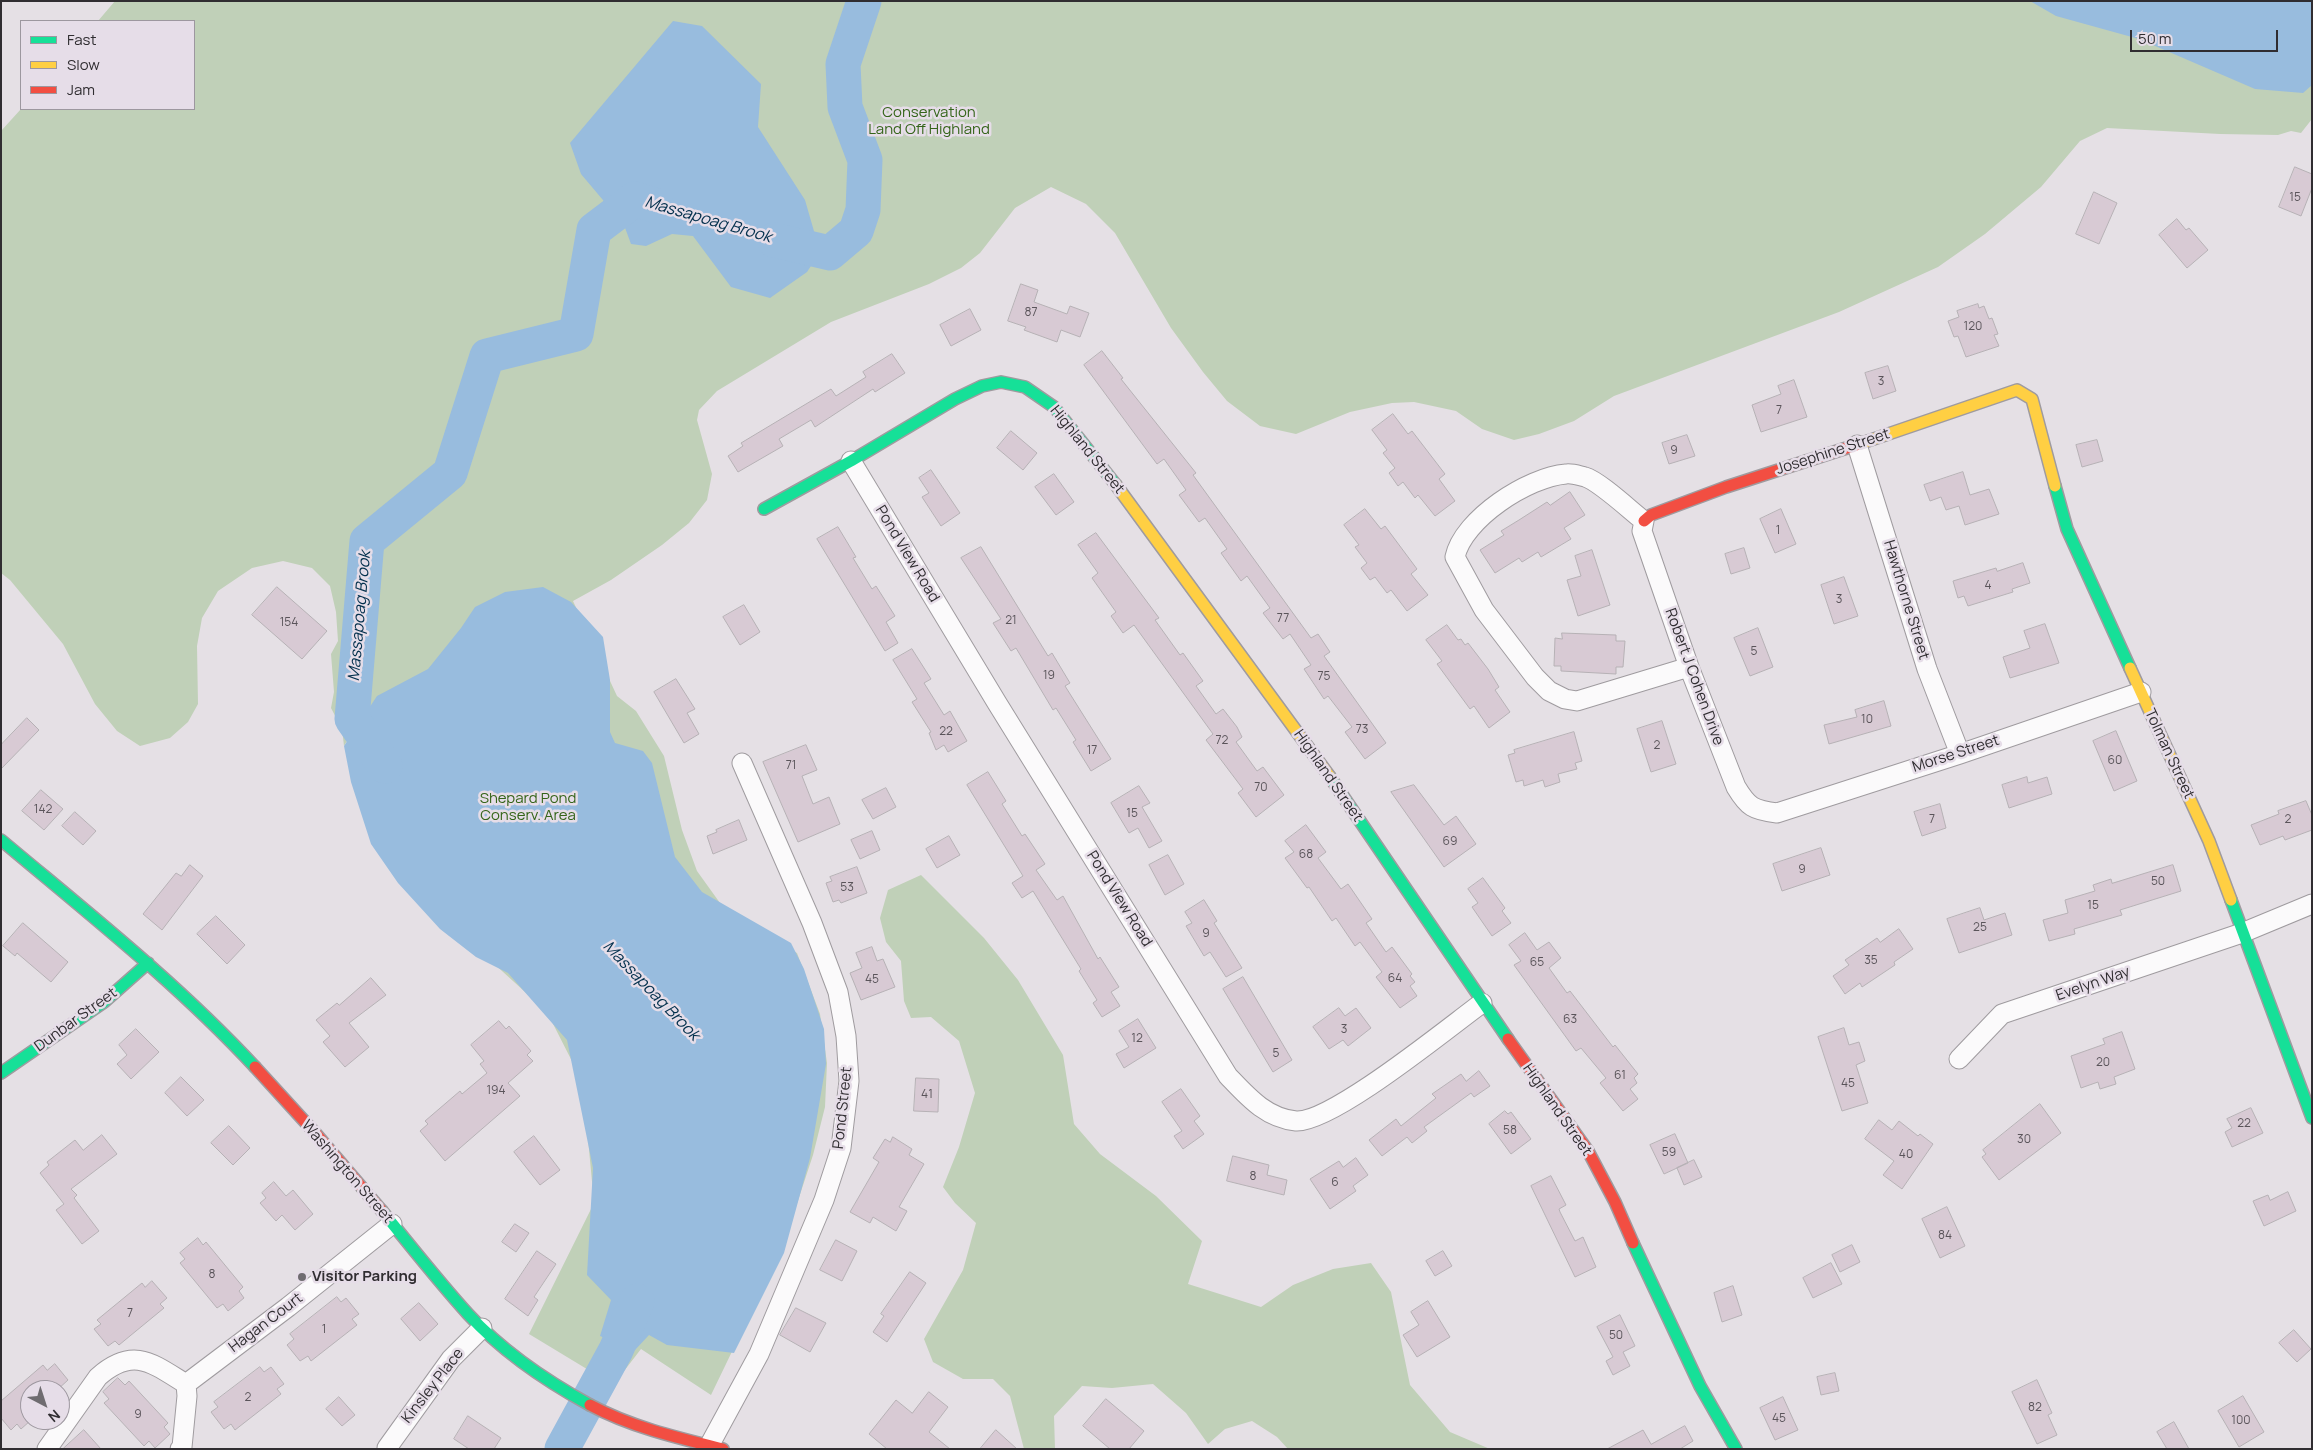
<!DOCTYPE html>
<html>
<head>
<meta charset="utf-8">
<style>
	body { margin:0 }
	#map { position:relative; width:2313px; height:1450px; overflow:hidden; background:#e5e0e5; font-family:Manrope,sans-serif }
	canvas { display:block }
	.frame { position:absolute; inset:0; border:2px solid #302d31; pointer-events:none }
	.legend { position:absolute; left:20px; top:20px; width:175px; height:90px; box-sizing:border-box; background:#e6dde8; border:1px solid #9d979f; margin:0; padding:6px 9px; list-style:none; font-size:15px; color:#302d31 }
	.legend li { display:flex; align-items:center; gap:10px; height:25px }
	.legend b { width:25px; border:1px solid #9d979f }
	.north { position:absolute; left:20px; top:1380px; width:50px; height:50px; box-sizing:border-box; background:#e6dde8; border:1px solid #9d979f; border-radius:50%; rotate:140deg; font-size:14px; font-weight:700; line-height:20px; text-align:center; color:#302d31 }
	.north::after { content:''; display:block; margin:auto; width:18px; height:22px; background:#6f6c70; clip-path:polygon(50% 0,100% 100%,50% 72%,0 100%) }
	.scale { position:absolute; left:2130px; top:30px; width:148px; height:22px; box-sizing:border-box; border:2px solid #302d31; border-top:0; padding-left:6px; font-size:15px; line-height:18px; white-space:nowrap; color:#302d31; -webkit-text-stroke:4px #e6dde8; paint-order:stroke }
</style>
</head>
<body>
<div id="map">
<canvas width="2313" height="1450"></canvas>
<div class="frame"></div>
<ul class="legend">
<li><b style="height:6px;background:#16e098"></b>Fast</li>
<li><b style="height:6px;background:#ffcf43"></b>Slow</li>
<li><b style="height:6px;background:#f24e42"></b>Jam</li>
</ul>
<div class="north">N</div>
<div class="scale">50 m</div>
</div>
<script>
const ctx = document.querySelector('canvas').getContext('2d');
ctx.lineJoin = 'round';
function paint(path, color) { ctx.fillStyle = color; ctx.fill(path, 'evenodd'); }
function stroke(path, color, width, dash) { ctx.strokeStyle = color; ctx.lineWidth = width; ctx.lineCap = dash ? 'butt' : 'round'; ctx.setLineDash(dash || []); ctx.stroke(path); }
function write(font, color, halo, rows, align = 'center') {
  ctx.font = font + ' Manrope,sans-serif'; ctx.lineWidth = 5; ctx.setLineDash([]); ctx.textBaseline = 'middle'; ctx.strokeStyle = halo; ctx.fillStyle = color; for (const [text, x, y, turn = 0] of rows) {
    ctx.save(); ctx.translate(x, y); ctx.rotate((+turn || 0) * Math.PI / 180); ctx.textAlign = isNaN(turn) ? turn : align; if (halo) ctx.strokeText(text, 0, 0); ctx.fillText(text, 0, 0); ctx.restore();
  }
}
paint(new Path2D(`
	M115 1H2312V119L2301 133 2291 131 2278 135 2220 134 2107 128 2080 141 2041 187 1985 234 1938 267 1839 312 1614 396 1574 421 1539 434 1514 440 1482 429 1456 411 1414 402 1392 403 1350 412 1296 434 1260 426 1227 401 1203 372 1171 328 1115 233 1086 204 1051 187 1015 208 980 253 961 268 929 284 831 322 717 391 699 410 697 420 712 474 707 500 689 523 662 545 611 580 573 601 617 696 636 711 664 756 682 830 697 871 720 903 768 937 797 953 820 1014 827 1063 825 1107 813 1155 783 1246 711 1395 641 1349 614 1384 605 1380 529 1334 594 1203 584 1096 578 1073 547 1012 491 961 347 741 344 746 342 729 331 708 334 692 331 654 338 641 336 612 330 586 312 568 283 561 252 568 218 591 202 618 197 646 198 704 188 722 170 738 140 746 117 731 95 704 63 644 10 580 1 573V131L21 109H194V21H98Z
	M921 875 984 938 1018 980 1063 1055 1074 1124 1100 1154 1156 1196 1202 1241 1188 1284 1261 1307 1293 1285 1333 1269 1371 1263 1391 1292 1410 1385 1450 1432 1490 1449H1288L1277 1437 1252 1421 1225 1429 1208 1444 1186 1413 1153 1384 1112 1388 1082 1386 1054 1416 1055 1449H1024L1010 1396 993 1379H963L933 1362 924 1339 963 1270 976 1223 955 1203 943 1187 959 1147 975 1093 959 1041 931 1017 911 1018 904 1001 901 961 886 942 880 918 888 890Z`), '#c0d0b8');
paint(new Path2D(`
	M2030 1H2312V85L2303 93 2255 89 2139 39 2056 16Z
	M673 21 702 26 761 84 758 127 805 200 820 252 807 272 770 298 731 287 693 236 672 234 646 246 631 244 624 225 581 174 570 143Z
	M543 587 571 602 603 637 610 680V732L615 743 643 751 652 763 675 857 702 892 791 943 804 969 824 1029 826 1064 810 1158 784 1253 734 1353 667 1345 649 1335 635 1350 600 1336 611 1300 587 1275 593 1168 567 1040 508 973 476 957 440 929 398 883 371 844 351 782 344 746 377 696 428 669 461 628 475 607 505 592Z`), '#98bcde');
stroke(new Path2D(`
	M774 240 830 253 856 231 863 210 865 160 845 107 843 64 864 1
	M385 766 352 719 367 541 450 473 487 356 576 334 594 230 635 199 657 206
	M562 1449 616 1350 637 1301`), '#98bcde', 35);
const building = new Path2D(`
	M2295 167 2312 174V188L2301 216 2279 207Z
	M2094 192 2117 203 2099 244 2076 234Z
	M2177 219 2186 230 2189 228 2208 250 2187 268 2159 235Z
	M1021 284 1038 290 1034 302 1067 314 1070 306 1089 313 1080 337 1061 330 1057 342 1024 330 1026 327 1008 321Z
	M1978 304 1979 308 1984 306 1989 319 1992 318 1998 334 1994 335 1999 346 1966 357 1958 336 1954 337 1948 321 1959 317 1957 311Z
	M970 309 981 330 951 346 940 325Z
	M1102 351 1123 378 1121 379 1196 473 1193 475 1311 638 1318 634 1330 652 1324 656 1386 743 1365 759 1345 732 1352 727 1328 696 1324 699 1304 669 1311 665 1290 634 1283 639 1263 613 1270 608 1247 576 1241 581 1221 553 1227 549 1205 518 1199 522 1179 495 1186 490 1164 459 1157 464 1084 365Z
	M892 354 905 373 875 392 873 389 815 427 811 420 779 439 783 446 738 472 728 456 743 446 741 443 831 389 836 396 866 377 863 372Z
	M1888 366 1896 391 1873 399 1865 373Z
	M1794 380 1807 417 1761 432 1752 405 1781 394 1778 386Z
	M1393 414 1408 434 1412 431 1445 474 1439 479 1455 501 1435 516 1418 495 1415 498 1403 482 1398 486 1389 473 1395 468 1383 453 1387 450 1372 430Z
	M1011 431 1037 453 1023 470 997 448Z
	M1687 435 1695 456 1669 464 1662 443Z
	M2097 440 2103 461 2082 467 2076 445Z
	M931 470 960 513 941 526 922 497 929 493 919 478Z
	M1963 472 1970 495 1989 489 1999 514 1965 525 1959 506 1946 510 1941 497 1930 501 1924 485Z
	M1054 474 1074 502 1056 515 1035 487Z
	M1570 492 1585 515 1564 528 1571 539 1541 557 1538 552 1522 562 1519 558 1495 573 1480 550 1504 535 1501 531 1519 520 1547 502 1550 505Z
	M1365 509 1381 529 1385 526 1417 569 1411 574 1428 595 1407 611 1391 590 1387 593 1375 577 1370 580 1361 568 1367 563 1355 547 1359 545 1344 525Z
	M1781 509 1796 544 1775 553 1760 519Z
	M838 527 856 557 853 558 872 589 876 586 895 616 886 622 898 643 885 651 817 539Z
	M1096 533 1159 618 1155 620 1180 655 1183 653 1203 681 1196 686 1216 714 1223 709 1237 727 1242 737 1236 742 1257 771 1263 767 1284 795 1256 817 1238 793 1243 789 1206 740 1213 734 1134 625 1123 633 1111 616 1116 612 1092 578 1098 573 1078 545Z
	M981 547 1048 656 1052 653 1070 683 1065 686 1111 759 1091 771 1073 742 1076 740 1056 708 1053 710 1016 648 1011 651 993 623 1001 619 961 558Z
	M1744 548 1750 568 1731 574 1725 554Z
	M1592 550 1610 605 1578 616 1567 580 1581 576 1575 556Z
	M2023 563 2030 583 2012 589 2013 592 1968 606 1964 596 1958 598 1953 581 1996 568 1997 571Z
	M1844 577 1858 616 1834 624 1821 585Z
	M277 587 327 631 302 659 252 615Z
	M744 605 760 632 740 645 723 617Z
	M2045 624 2059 663 2010 678 2003 657 2030 648 2024 631Z
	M1447 625 1458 640 1461 639 1465 645 1468 643 1488 669 1499 687 1495 690 1510 712 1489 728 1474 706 1470 709 1437 664 1442 661 1426 640Z
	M1758 628 1773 667 1750 676 1734 638Z
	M1562 633 1616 635V641H1625L1623 667H1616V674L1561 671V666H1554L1555 638 1562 639Z
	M912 649 931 679 924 683 944 715 950 711 967 741 948 752 944 745 936 750 929 733 931 732 912 702 917 699 893 660Z
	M676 679 695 709 687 713 699 734 684 743 654 692Z
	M1884 701 1891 726 1829 744 1824 725 1857 717 1855 710Z
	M27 718 39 730 1 769V745Z
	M1662 721 1676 764 1651 772 1637 729Z
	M2116 731 2137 781 2114 791 2093 741Z
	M1574 732 1582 761 1575 763 1577 769 1558 774 1560 782 1545 787 1543 780 1524 786 1523 780 1516 782 1508 755 1515 753 1514 750Z
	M806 745 817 770 802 776 813 804 829 797 840 824 798 842 763 762Z
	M988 772 1006 801 1002 804 1022 836 1025 834 1045 864 1036 870 1057 900 1063 896 1098 959 1100 957 1119 987 1111 992 1120 1006 1102 1017 1093 1003 1097 1000 1079 971 1081 969 1033 891 1022 898 1012 883 1023 876 967 785Z
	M2027 777 2028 783 2047 777 2052 794 2009 808 2002 785Z
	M1414 785 1444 825 1456 816 1476 844 1444 867 1391 792Z
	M1139 786 1150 803 1142 807 1162 841 1149 848 1138 828 1129 833 1111 803Z
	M886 788 896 807 873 819 862 800Z
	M41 790 63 809 44 830 22 811Z
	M2306 801 2312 815V830L2285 840 2283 836 2260 845 2251 825 2279 814 2278 811Z
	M1940 804 1946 828 1922 836 1914 812Z
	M75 812 96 831 83 845 62 826Z
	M739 820 747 840 713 854 707 836 717 832 716 830Z
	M1306 825 1326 852 1318 858 1341 889 1348 884 1372 919 1366 923 1386 952 1392 947 1412 974 1410 976 1415 982 1410 986 1417 996 1400 1008 1376 977 1382 972 1360 942 1355 946 1336 918 1332 921 1309 887 1307 888 1285 858 1294 852 1285 841Z
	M872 831 880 850 860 859 851 840Z
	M949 836 960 855 937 868 926 849Z
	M1821 848 1830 875 1782 891 1773 864Z
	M1168 855 1184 884 1165 895 1149 865Z
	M190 865 203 876 162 930 143 914 176 873 181 876Z
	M2173 865 2181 891 2120 910 2122 915 2074 929 2075 934 2049 941 2043 920 2068 913 2065 900 2095 891 2093 885 2111 879 2112 883Z
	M857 867 867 893 841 903 839 900 833 902 826 883 832 881 830 877Z
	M1483 878 1505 908 1502 911 1511 923 1492 936 1472 907 1478 903 1468 889Z
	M1204 900 1217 921 1214 923 1242 968 1226 977 1210 952 1204 956 1186 926 1192 923 1185 912Z
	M1980 908 1984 920 2005 913 2012 935 1959 953 1947 919Z
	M216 916 245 945 227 964 197 934Z
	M23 923 68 962 51 982 17 953 15 956 3 946Z
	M1899 929 1913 949 1894 962 1895 965 1862 987 1860 983 1845 994 1833 976 1849 965 1845 960 1877 938 1880 942Z
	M1525 933 1537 950 1549 942 1561 958 1549 968 1567 993 1570 991 1613 1047 1615 1045 1638 1074 1634 1078 1637 1083 1630 1089 1638 1099 1623 1111 1600 1083 1606 1078 1581 1048 1576 1051 1514 965 1521 961 1509 945Z
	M872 947 877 961 883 959 895 987 861 1000 850 973 862 968 856 953Z
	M1243 977 1292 1060 1273 1072 1223 989Z
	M371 978 386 995 349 1023 369 1047 345 1067 323 1042 330 1036 316 1020 337 1003 339 1005Z
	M1339 1008 1345 1016 1356 1008 1371 1028 1348 1046 1343 1040 1329 1049 1313 1027Z
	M1138 1019 1156 1048 1124 1068 1116 1054 1129 1047 1119 1031Z
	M499 1021 506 1029 509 1026 531 1051 527 1055 533 1061 508 1083 520 1096 445 1161 420 1131 428 1124 425 1121 460 1091 462 1094 487 1073 480 1064 484 1061 471 1045Z
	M1844 1028 1849 1045 1859 1042 1865 1061 1856 1065 1868 1103 1842 1111 1818 1037Z
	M136 1029 159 1052 131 1079 117 1064 127 1055 119 1045Z
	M2122 1032 2135 1069 2114 1077 2116 1084 2100 1089 2098 1082 2081 1088 2071 1056 2105 1044 2103 1039Z
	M1479 1071 1490 1086 1474 1097 1471 1093 1424 1127 1427 1131 1412 1143 1407 1137 1382 1156 1369 1140 1396 1119 1401 1126 1436 1098 1432 1094 1461 1074 1466 1081Z
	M181 1077 204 1100 187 1116 165 1093Z
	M916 1078 939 1079 938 1112 914 1111Z
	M1181 1089 1200 1116 1194 1121 1204 1134 1183 1149 1174 1136 1182 1131 1162 1102Z
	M2040 1104 2061 1133 1999 1180 1982 1157 1986 1154 1983 1150Z
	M2251 1108 2263 1133 2232 1147 2225 1132 2232 1128 2227 1119Z
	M1505 1111 1508 1114 1511 1112 1531 1139 1511 1154 1489 1124Z
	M1879 1120 1892 1130 1899 1121 1918 1136 1920 1134 1933 1144 1902 1189 1883 1175 1894 1161 1865 1139Z
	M229 1126 250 1148 233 1165 211 1143Z
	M1675 1134 1688 1163 1664 1174 1650 1145Z
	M102 1135 117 1154 71 1189 77 1195 74 1198 99 1231 82 1244 56 1210 64 1204 40 1173 49 1165 47 1162 75 1140 83 1150Z
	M534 1136 560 1170 540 1185 514 1152Z
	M893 1137 912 1149 909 1155 924 1164 899 1207 907 1211 896 1231 873 1217 870 1223 850 1212 879 1162 873 1158 885 1139 890 1142Z
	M1233 1156 1269 1165 1267 1175 1287 1180 1284 1195 1227 1181Z
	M1356 1158 1368 1175 1353 1186 1356 1191 1330 1209 1310 1179 1339 1161 1343 1167Z
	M1694 1160 1702 1177 1684 1185 1677 1168Z
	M1551 1176 1566 1205 1559 1209 1560 1212 1575 1241 1583 1237 1596 1267 1575 1277 1531 1186Z
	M274 1182 286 1196 293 1190 313 1214 295 1230 282 1215 276 1221 260 1203 266 1198 262 1193Z
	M2288 1192 2296 1211 2264 1226 2253 1201 2268 1195 2270 1200Z
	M1947 1207 1965 1246 1940 1258 1922 1219Z
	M515 1224 529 1233 516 1252 502 1242Z
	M198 1238 203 1245 206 1242 243 1287 239 1291 244 1298 228 1311 223 1304 217 1308 180 1263 185 1259 180 1253Z
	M836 1240 857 1251 842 1281 820 1270Z
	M1852 1245 1860 1262 1840 1272 1832 1255Z
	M537 1251 556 1264 534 1297 538 1300 528 1316 505 1299Z
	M1443 1251 1452 1266 1435 1276 1426 1261Z
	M1831 1263 1842 1284 1813 1298 1803 1278Z
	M910 1272 926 1283 887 1342 873 1332 884 1316 881 1314Z
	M152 1281 167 1298 160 1304 164 1308 119 1345 115 1341 108 1346 94 1329 101 1324 97 1320 142 1283 145 1287Z
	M1733 1286 1742 1315 1722 1322 1714 1293Z
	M337 1297 341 1302 346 1298 359 1314 352 1319 357 1325 311 1361 308 1356 300 1361 287 1345 294 1339 290 1334Z
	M1428 1301 1450 1337 1417 1357 1403 1335 1419 1325 1411 1312Z
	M419 1303 438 1324 420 1341 401 1319Z
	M796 1308 826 1323 810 1352 780 1335Z
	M1620 1315 1635 1346 1623 1352 1630 1366 1613 1375 1606 1361 1613 1357 1597 1327Z
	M2294 1330 2311 1349 2297 1362 2279 1343Z
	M55 1364 68 1380 57 1390H30V1421L21 1429 17 1424 11 1430 1 1418V1401L43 1365 47 1370Z
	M260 1367 264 1372 271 1367 284 1384 277 1389 281 1394 235 1430 231 1424 224 1429 211 1412 218 1407 214 1402Z
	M1835 1373 1839 1391 1821 1395 1817 1377Z
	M118 1378 125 1385 129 1381 168 1423 164 1427 170 1434 155 1448 149 1441 144 1446 104 1403 109 1399 103 1392Z
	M2037 1380 2052 1413 2048 1415 2057 1435 2037 1444 2012 1392Z
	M929 1392 948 1407 929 1432 950 1449H887L869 1434 896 1400 912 1413Z
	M2243 1396 2264 1432 2239 1447 2218 1411Z
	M339 1397 355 1415 342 1426 326 1409Z
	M1783 1397 1798 1430 1775 1440 1760 1408Z
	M1106 1399 1144 1431 1129 1449H1110L1083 1426Z
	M468 1416 501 1438 494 1449H469L454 1439Z
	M2174 1422 2189 1449H2167L2157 1432Z
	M1685 1426 1693 1441 1680 1449H1607L1643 1430 1651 1444Z
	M84 1430 101 1449H63Z
	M996 1430 1017 1449H980Z`);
paint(building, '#d8cad4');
stroke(building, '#b6b1b5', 1);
const street = new Path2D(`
	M1857 445 1927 669 1960 754
	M851 461 997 703 1228 1076C1248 1097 1266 1118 1296 1121 1332 1123 1449 1027 1482 1003
	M1689 667 1577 701 1565 699 1549 691 1535 677 1484 610 1455 557C1463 519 1528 477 1566 474 1572 473 1580 476 1585 477 1599 481 1631 511 1644 521L1642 531 1689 667 1736 787C1748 807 1753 810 1777 813L1960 754 2141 692
	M1959 1059 2002 1014 2242 933 2312 904
	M186 1384 288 1307 392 1224
	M709 1446 759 1354 824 1200 841 1148 849 1081 846 1036 838 992 812 923 742 763
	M387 1448 451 1359 482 1328
	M47 1449 98 1377C133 1346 152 1363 186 1384
	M180 1449 182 1447 187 1396 186 1384`);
const fast = new Path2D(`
	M2055 486 2067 529 2130 668
	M764 509 851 461 955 399 982 386 1001 382 1025 387 1054 407 1116 485
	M1330 777 1508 1039
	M1 840C88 913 178 984 255 1067
	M2231 900 2312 1118
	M1 1073 104 1002 148 963
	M382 1211C410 1245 438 1281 468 1314 502 1351 546 1381 590 1405
	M1633 1243 1700 1386 1736 1449`);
const slow = new Path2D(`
	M1859 444 2017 390 2032 399 2055 486
	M1116 485 1330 777
	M2130 668 2209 841 2231 900`);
const jam = new Path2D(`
	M1644 521 1651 515 1726 487 1859 444
	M1508 1039 1588 1151 1615 1202 1633 1243
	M255 1067 317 1135 382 1211
	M590 1405C631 1427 678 1438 723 1449`);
stroke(street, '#9f9b9f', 21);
stroke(fast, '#9f9b9f', 14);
stroke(slow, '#9f9b9f', 14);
stroke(jam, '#9f9b9f', 14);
stroke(street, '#fbfafb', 19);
stroke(fast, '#16e098', 11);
stroke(slow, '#ffcf43', 11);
stroke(jam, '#f24e42', 11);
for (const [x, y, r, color] of [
	[302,1277,5,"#6f6c70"]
]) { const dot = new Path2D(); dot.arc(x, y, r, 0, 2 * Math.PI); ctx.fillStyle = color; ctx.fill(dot); stroke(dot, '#e6dde8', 2); }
write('12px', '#5a545a', null, [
	["15",2295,198],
	["87",1031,313],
	["120",1973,327],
	["3",1881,382],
	["7",1779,411],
	["9",1674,451],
	["1",1778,531],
	["4",1988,586],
	["3",1839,600],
	["77",1283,619],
	["21",1011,621],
	["154",289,623],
	["5",1754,652],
	["19",1049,676],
	["75",1324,677],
	["10",1867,720],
	["73",1362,730],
	["22",946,732],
	["72",1222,741],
	["2",1657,746],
	["17",1092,751],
	["60",2115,761],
	["71",791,766],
	["70",1261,788],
	["142",43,810],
	["15",1132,814],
	["7",1932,820],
	["2",2288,820],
	["69",1450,842],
	["68",1306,855],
	["9",1802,870],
	["50",2158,882],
	["53",847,888],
	["15",2093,906],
	["25",1980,928],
	["9",1206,934],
	["35",1871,961],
	["65",1537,963],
	["64",1395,979],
	["45",872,980],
	["63",1570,1020],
	["3",1344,1030],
	["12",1137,1039],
	["5",1276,1054],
	["20",2103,1063],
	["61",1620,1076],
	["45",1848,1084],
	["194",496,1091],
	["41",927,1095],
	["22",2244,1124],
	["58",1510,1131],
	["30",2024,1140],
	["59",1669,1153],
	["40",1906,1155],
	["8",1253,1177],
	["6",1335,1183],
	["84",1945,1236],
	["8",212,1275],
	["7",130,1314],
	["1",324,1330],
	["50",1616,1336],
	["2",248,1398],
	["82",2035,1408],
	["9",138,1415],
	["45",1779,1419],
	["100",2241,1421]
]);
write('15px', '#35651a', '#e6dde8', [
	["Conservation",929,113],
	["Land Off Highland",929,130],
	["Shepard Pond",528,799],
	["Conserv. Area",528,816]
]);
write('15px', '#302d31', '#e6dde8', [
	["Highland Street",1087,450,51],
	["Josephine Street",1833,452,-18],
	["Pond View Road",907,554,59],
	["Hawthorne Street",1906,600,73],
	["Robert J Cohen Drive",1694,677,70],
	["Morse Street",1956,754,-18],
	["Tolman Street",2169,754,65],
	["Highland Street",1328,776,55],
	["Pond View Road",1119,899,58],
	["Evelyn Way",2093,984,-19],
	["Dunbar Street",76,1020,-36],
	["Pond Street",843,1108,-84],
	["Highland Street",1557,1110,55],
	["Washington Street",347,1172,49],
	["Hagan Court",266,1323,-37],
	["Kinsley Place",433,1386,-52]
]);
write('bold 15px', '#302d31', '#e6dde8', [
	["Visitor Parking",312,1277]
], 'left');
write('italic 16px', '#03304d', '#e6dde8', [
	["Massapoag Brook",708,220,16],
	["Massapoag Brook",360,616,-85],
	["Massapoag Brook",651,991,46]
]);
</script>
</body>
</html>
